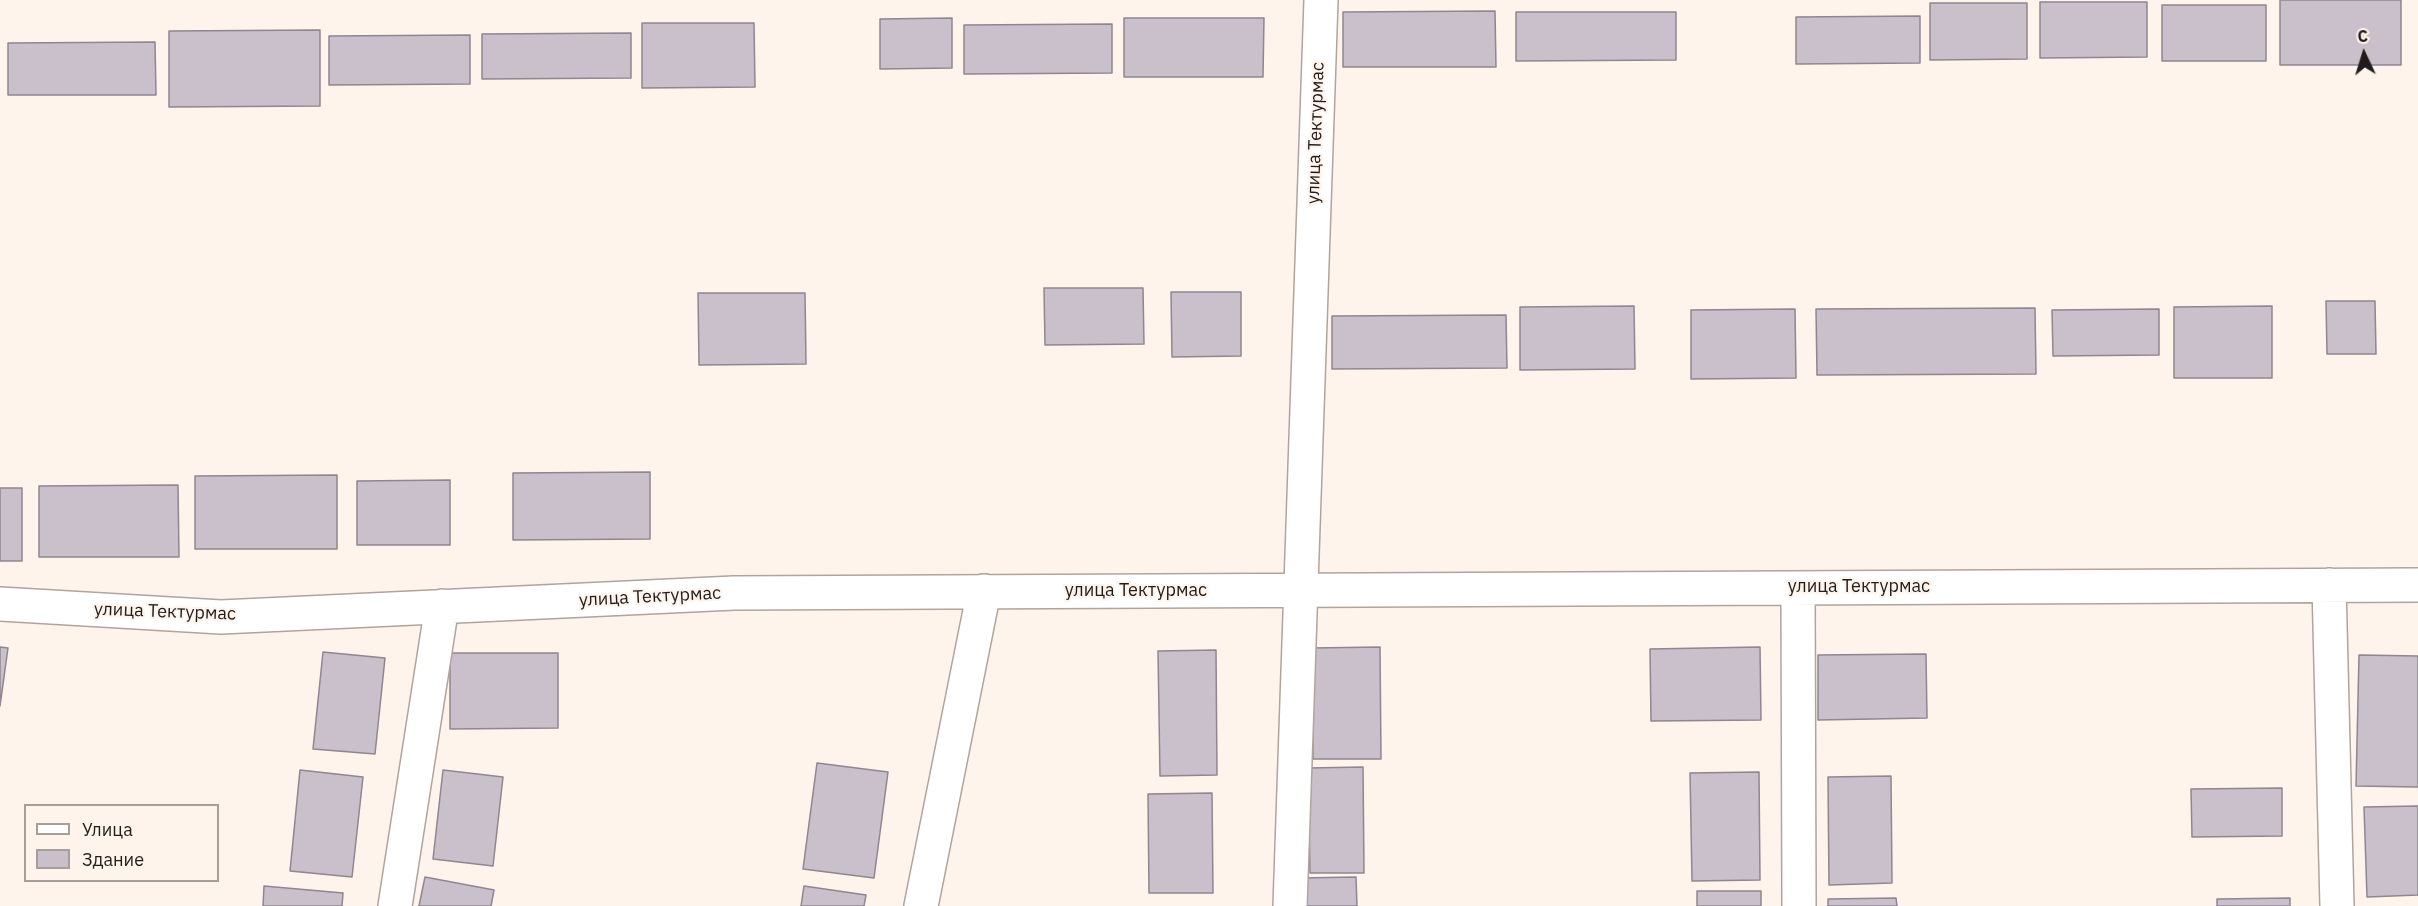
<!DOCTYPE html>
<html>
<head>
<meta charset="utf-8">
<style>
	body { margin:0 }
	#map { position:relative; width:2418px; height:906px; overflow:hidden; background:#fef4ec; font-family:"IBM Plex Sans",sans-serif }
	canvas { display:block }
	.legend { position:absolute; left:24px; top:804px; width:195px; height:78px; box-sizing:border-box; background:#fef4ec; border:2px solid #a69e98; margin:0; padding:8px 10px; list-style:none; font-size:18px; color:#211c19 }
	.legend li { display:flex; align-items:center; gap:12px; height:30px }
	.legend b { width:30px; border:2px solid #a69e98 }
	.north { position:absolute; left:2334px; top:24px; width:60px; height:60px; -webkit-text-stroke:4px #fef4ec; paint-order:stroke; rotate:356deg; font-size:16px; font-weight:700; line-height:24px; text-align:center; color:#211c19 }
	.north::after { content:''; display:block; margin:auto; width:21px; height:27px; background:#211c19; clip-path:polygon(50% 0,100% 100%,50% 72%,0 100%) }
</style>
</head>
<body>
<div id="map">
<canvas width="2418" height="906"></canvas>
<ul class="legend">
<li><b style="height:8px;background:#fff"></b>Улица</li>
<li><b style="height:16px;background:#c9c0cb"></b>Здание</li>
</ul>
<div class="north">С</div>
</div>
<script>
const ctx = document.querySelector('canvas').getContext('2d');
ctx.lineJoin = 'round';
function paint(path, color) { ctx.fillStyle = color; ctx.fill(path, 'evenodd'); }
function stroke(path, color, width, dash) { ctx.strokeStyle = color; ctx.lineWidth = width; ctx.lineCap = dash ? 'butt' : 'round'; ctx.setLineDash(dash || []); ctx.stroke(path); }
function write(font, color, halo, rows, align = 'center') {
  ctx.font = font + ' "IBM Plex Sans",sans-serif'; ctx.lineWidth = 4.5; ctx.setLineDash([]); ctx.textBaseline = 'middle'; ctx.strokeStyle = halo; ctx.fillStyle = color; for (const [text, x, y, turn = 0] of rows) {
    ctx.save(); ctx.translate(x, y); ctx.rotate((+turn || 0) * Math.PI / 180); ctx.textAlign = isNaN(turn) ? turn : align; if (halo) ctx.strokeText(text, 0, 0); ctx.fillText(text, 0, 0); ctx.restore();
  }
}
const building = new Path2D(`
	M2280 0H2401V65H2280Z
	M2040 2H2147V57L2040 58Z
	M1930 3H2027V59L1930 60Z
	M2162 5H2266V61H2162Z
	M1495 11 1496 67H1343V12Z
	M1516 12H1676V60L1516 61Z
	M1920 16V63L1796 64V17Z
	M952 18V68L880 69V19Z
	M1124 18H1264L1263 77H1124Z
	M642 23H754L755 87 642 88Z
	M1112 24V73L964 74V25Z
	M320 30V106L169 107V31Z
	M631 33V78L482 79V34Z
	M470 35V84L329 85V36Z
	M155 42 156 95H8V43Z
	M1044 288H1143L1144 344 1045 345Z
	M1171 292H1241V356L1172 357Z
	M698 293H805L806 364 699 365Z
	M2326 301H2375L2376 354H2327Z
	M1634 306 1635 369 1520 370V307Z
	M2272 306V378H2174V307Z
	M2035 308 2036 374 1817 375 1816 309Z
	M1795 309 1796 378 1691 379V310Z
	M2159 309V355L2053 356 2052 310Z
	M1506 315 1507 368 1332 369V316Z
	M650 472V539L513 540V473Z
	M337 475V549H195V476Z
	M450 480V545H357V481Z
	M178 485 179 557H39V486Z
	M0 488H22V561H0Z
	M0 647 8 648 0 706Z
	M1380 647 1381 759H1313L1311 648Z
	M1760 647 1761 720 1651 721 1650 649Z
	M1216 650 1217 775 1160 776 1158 651Z
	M323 652 385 658 375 754 313 749Z
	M450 653H558V728L450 729Z
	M1926 654 1927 718 1818 720V655Z
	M2359 655 2418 656V787L2356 786Z
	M817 763 888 772 874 878 803 869Z
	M1363 767 1364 873H1310L1308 768Z
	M300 770 363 777 352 877 290 871Z
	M443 770 503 777 493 866 433 859Z
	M1759 772 1760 880 1692 881 1690 773Z
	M1891 776 1892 883 1829 885 1828 777Z
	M2282 788V836L2192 837 2191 789Z
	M1212 793 1213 893H1149L1148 794Z
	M2418 806V895L2367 897 2364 807Z
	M425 877 494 890 491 906H419Z
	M1356 877 1357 906H1300V878Z
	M264 886 343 893 342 906H263Z
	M804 886 866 895 864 906H801Z
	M1697 891H1761V906H1697Z
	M1896 898 1897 906H1828V899Z
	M2290 898V906H2217V899Z`);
paint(building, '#c9c0cb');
stroke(building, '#8f8690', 1.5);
const street = new Path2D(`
	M2329 585 2337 906
	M1798 588 1799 906
	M0 604 221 617 734 593 2418 585
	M395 906 442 606
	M921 906 984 591
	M1290 906 1321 0`);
stroke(street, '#b0a49c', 36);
stroke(street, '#fff', 33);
write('18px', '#211c19', '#fef4ec', [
	["улица Тектурмас",1316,133,-88],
	["улица Тектурмас",1859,587],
	["улица Тектурмас",1136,591],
	["улица Тектурмас",650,597,-3],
	["улица Тектурмас",165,612,2]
]);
</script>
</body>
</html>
